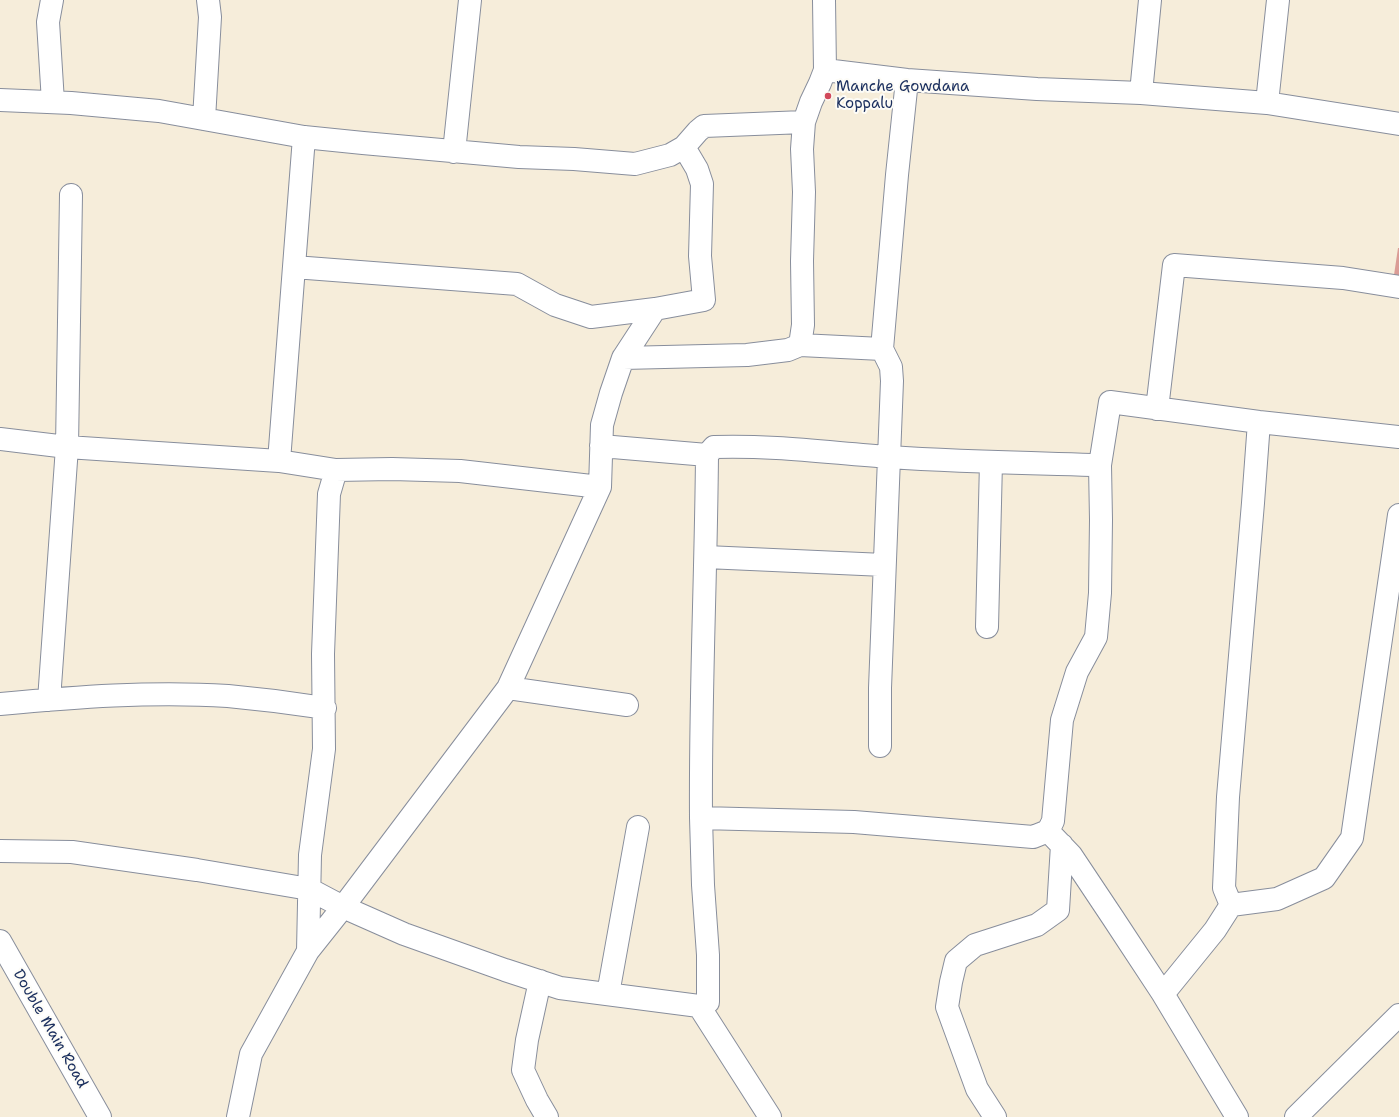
<!DOCTYPE html>
<html>
<head>
<meta charset="utf-8">
<style>
	body { margin:0 }
	canvas { display:block; background:#f6edda }
</style>
</head>
<body>
<canvas width="1399" height="1117"></canvas>
<script>
const ctx = document.querySelector('canvas').getContext('2d');
ctx.lineJoin = 'round';
function paint(path, color) { ctx.fillStyle = color; ctx.fill(path, 'evenodd'); }
function stroke(path, color, width, dash) { ctx.strokeStyle = color; ctx.lineWidth = width; ctx.lineCap = dash ? 'butt' : 'round'; ctx.setLineDash(dash || []); ctx.stroke(path); }
function write(font, color, halo, rows, align = 'center') {
  ctx.font = font + ' "Shantell Sans",sans-serif'; ctx.lineWidth = 4; ctx.setLineDash([]); ctx.textBaseline = 'middle'; ctx.strokeStyle = halo; ctx.fillStyle = color; for (const [text, x, y, turn = 0] of rows) {
    ctx.save(); ctx.translate(x, y); ctx.rotate((+turn || 0) * Math.PI / 180); ctx.textAlign = isNaN(turn) ? turn : align; if (halo) ctx.strokeText(text, 0, 0); ctx.fillText(text, 0, 0); ctx.restore();
  }
}
paint(new Path2D(`
	M1398 248H1399V275H1394Z`), '#da9c96');
const minor = new Path2D(`
	M52 0 48 22 53 102
	M825 70 907 80 1037 89 1141 93 1267 103 1399 124
	M1141 93 1150 0
	M0 100 71 103 159 111 304 137 363 143 519 157 574 159 635 164 670 155 684 147 698 131 704 126 804 122
	M1267 103 1278 0
	M204 119 210 17 208 0
	M454 152 470 0
	M294 267 517 284 555 305 591 317 655 309
	M800 345 882 349
	M623 358 655 309 704 300 700 256 702 184 697 169 684 147
	M1157 409 1174 265 1343 278 1399 287
	M0 439 67 447 279 461 336 470 392 469 460 471 600 487
	M601 446 707 455
	M279 461 304 137
	M706 557 884 565
	M987 627 991 462
	M508 688 627 705
	M49 700 67 447 71 195
	M0 704C75 697 152 691 228 696 261 699 293 703 325 708
	M880 746V688L892 381 891 367 882 349 897 175 907 80
	M701 818C700 697 706 576 707 455L714 447C773 445 831 453 890 457 960 462 1030 463 1100 465
	M1048 831 1053 821 1062 720 1077 672 1096 637 1100 593 1101 520 1100 465 1110 402 1259 422 1399 437
	M0 851 72 852 197 870 309 889 343 907 404 934 505 970 560 988 699 1006 770 1117
	M1231 905 1224 888 1228 797 1253 503 1259 422
	M0 941 100 1117
	M308 951 310 855 324 749 323 654 329 494 336 470
	M540 981 527 1040 523 1070 537 1100 547 1117
	M608 994 638 827
	M1163 994 1215 930 1231 905 1277 899 1324 878 1352 838 1399 515
	M699 1006 708 1002V955L703 885 701 818 854 822 1033 837 1048 831 1071 855 1113 918 1163 994 1237 1117
	M238 1117 251 1054 308 951 343 907 508 688 600 487 602 425 611 393 623 358 747 355 788 350 800 345 803 325 802 261 804 192 802 149 804 122 811 102 820 83 825 70 824 0
	M995 1117 977 1089 947 1007 951 982 956 961 975 945 1037 925 1058 910 1062 845
	M1296 1117 1399 1015`);
stroke(minor, '#888e9c', 24);
stroke(minor, '#fff', 22);
for (const [x, y, r, color] of [
	[828,96,4,"#d1495b"]
]) { const dot = new Path2D(); dot.arc(x, y, r, 0, 2 * Math.PI); ctx.fillStyle = color; ctx.fill(dot); stroke(dot, '#fdfcf7', 1.5); }
write('15px', '#1b2f5e', '#fdfcf7', [
	["Manche Gowdana",836,87],
	["Koppalu",836,104]
], 'left');
write('15px', '#1b2f5e', '#fdfcf7', [
	["Double Main Road",50,1029,60]
]);
</script>
</body>
</html>
